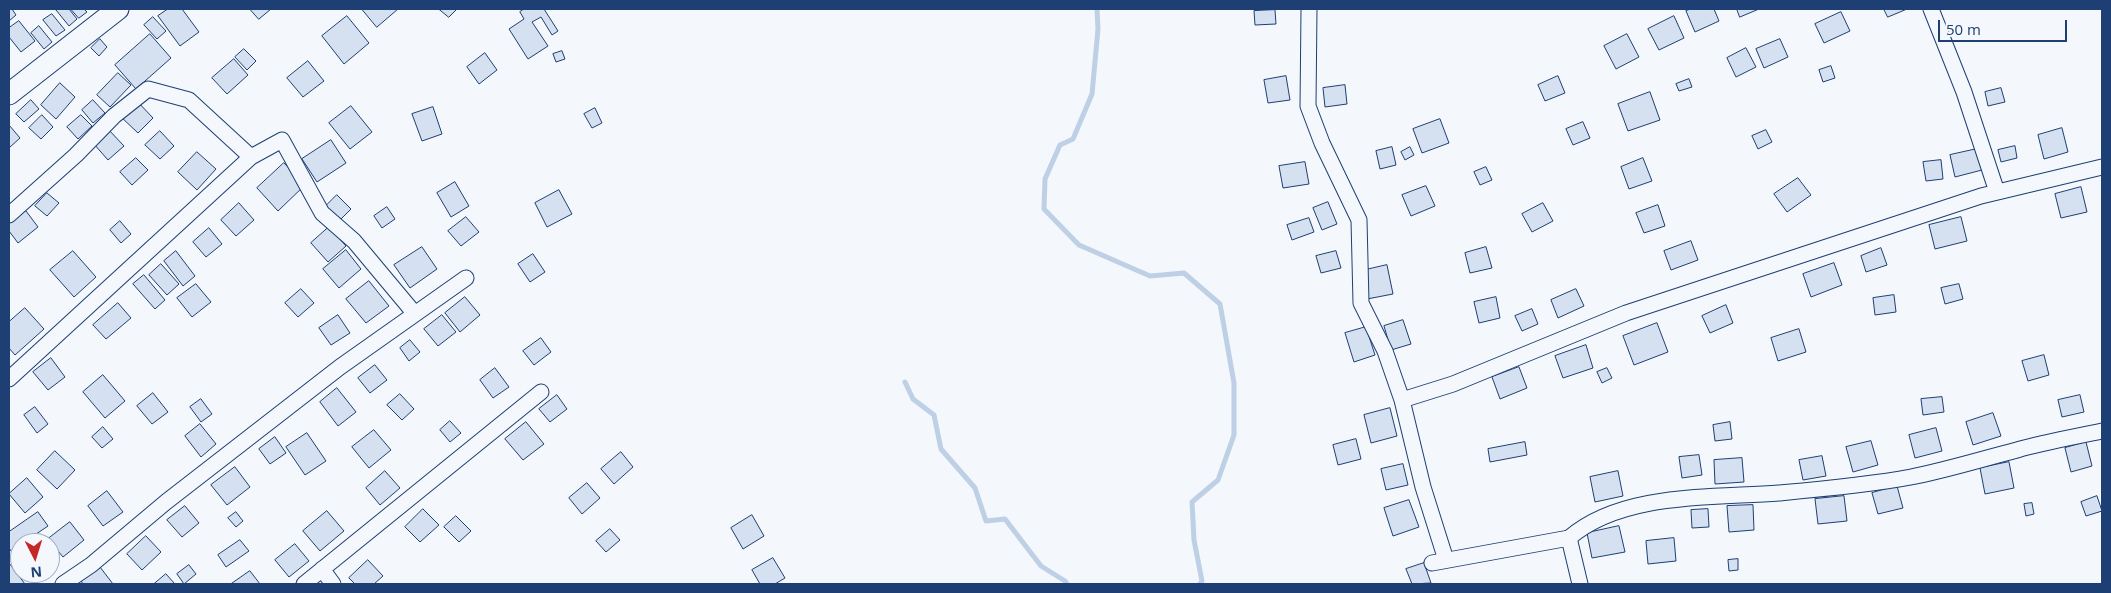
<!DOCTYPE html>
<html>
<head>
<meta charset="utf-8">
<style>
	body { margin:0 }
	#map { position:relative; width:2111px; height:593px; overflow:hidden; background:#f4f7fb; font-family:"Open Sans",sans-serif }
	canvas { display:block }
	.frame { position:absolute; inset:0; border:10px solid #1d3f73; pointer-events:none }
	.north { position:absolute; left:10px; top:533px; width:50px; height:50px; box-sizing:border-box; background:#f4f7fb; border:1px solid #9eadc5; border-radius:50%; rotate:175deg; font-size:14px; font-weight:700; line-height:20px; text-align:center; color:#1d3f73 }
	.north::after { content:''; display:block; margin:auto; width:18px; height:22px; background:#c62828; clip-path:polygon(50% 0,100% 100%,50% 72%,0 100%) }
	.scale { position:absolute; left:1938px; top:20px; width:129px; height:22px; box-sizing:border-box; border:2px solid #1d3f73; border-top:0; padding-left:6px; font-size:15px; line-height:18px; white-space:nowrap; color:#1d3f73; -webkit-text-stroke:4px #f4f7fb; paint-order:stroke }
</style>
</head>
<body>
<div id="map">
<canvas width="2111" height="593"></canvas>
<div class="frame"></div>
<div class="north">N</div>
<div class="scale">50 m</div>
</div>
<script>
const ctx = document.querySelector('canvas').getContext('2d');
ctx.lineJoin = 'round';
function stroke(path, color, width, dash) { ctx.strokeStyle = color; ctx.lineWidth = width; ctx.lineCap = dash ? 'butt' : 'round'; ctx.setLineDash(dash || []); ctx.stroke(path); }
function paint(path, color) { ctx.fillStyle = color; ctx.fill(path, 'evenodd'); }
stroke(new Path2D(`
	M1097 9 1098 29 1092 94 1073 139 1060 145 1045 179 1044 209 1079 245 1150 276 1184 273 1220 304 1234 383V435L1218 480 1192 502 1194 540 1202 581 1200 584
	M905 382 913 399 934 415 941 449 975 488 986 521 1005 519 1041 566 1065 581 1067 584`), '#bed0e5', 5);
const building = new Path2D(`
	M9 9H12L16 15 9 21Z
	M57 9H69L77 19 69 26 56 10Z
	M71 9H84L87 12 79 18Z
	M168 9H182L199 32 180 46 158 16Z
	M250 9H271L259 19Z
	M362 9H398L377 27Z
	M439 9H457L449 17Z
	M524 9H544L558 31 552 35 541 17 532 22 548 46 528 59 509 29 524 19 520 12Z
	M1691 9H1714L1719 21 1695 32 1686 11Z
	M1737 9H1759L1740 17Z
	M1884 9H1907L1888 17Z
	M1275 10 1276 24 1255 25 1254 11Z
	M1841 12 1850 31 1824 43 1815 24Z
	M52 14 65 30 56 36 43 20Z
	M347 16 369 43 344 64 322 36Z
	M1674 16 1684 38 1659 50 1648 29Z
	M153 17 166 31 157 39 144 25Z
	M19 21 35 41 21 52 9 37V28Z
	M39 26 52 42 44 49 31 33Z
	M150 34 171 58 136 89 115 65Z
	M1627 34 1639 57 1616 69 1604 46Z
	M100 39 107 47 99 56 91 48Z
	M1780 39 1788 57 1764 68 1756 49Z
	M1746 48 1756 67 1736 77 1727 58Z
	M244 49 256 61 247 70 235 57Z
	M562 51 565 59 556 62 553 54Z
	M485 53 497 70 479 84 467 67Z
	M234 59 248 75 227 94 212 78Z
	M308 61 324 81 303 97 287 78Z
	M1831 66 1835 78 1823 82 1819 70Z
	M118 73 131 85 110 107 97 95Z
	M1286 76 1290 100 1268 103 1264 80Z
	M1558 76 1565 93 1545 101 1538 85Z
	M1689 79 1692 87 1679 91 1676 84Z
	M60 83 75 97 56 119 41 105Z
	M1345 85 1347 104 1325 107 1323 88Z
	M2001 88 2005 102 1988 106 1985 92Z
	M1650 92 1660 120 1628 131 1618 104Z
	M31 100 39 109 24 122 16 114Z
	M93 100 105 113 93 123 82 110Z
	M136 100 153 118 138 133 120 116Z
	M351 106 372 132 350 149 329 123Z
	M433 107 442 134 422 141 412 114Z
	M595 108 602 123 592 128 584 114Z
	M42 115 53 127 41 139 29 128Z
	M81 115 92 126 78 139 67 127Z
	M1440 119 1449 143 1422 153 1413 129Z
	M1583 122 1590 138 1573 145 1566 129Z
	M9 125 20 138 9 148Z
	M2062 128 2068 152 2044 159 2038 135Z
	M108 129 124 146 108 160 93 143Z
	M1766 130 1772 142 1758 149 1752 136Z
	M160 131 174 146 160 159 145 145Z
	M331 140 346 163 317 182 302 159Z
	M2015 146 2017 158 2001 162 1998 150Z
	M1392 147 1396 165 1380 169 1376 151Z
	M1410 147 1414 155 1405 160 1401 152Z
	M1977 149 1982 170 1955 177 1950 155Z
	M197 152 216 169 197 190 178 172Z
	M136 158 148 170 132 185 120 172Z
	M1643 158 1652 181 1629 189 1621 167Z
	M1941 160 1943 179 1926 181 1923 162Z
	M1305 162 1309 184 1283 188 1279 166Z
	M284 163 305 185 278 211 257 188Z
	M1486 167 1492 180 1480 185 1474 172Z
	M1798 178 1811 195 1787 212 1774 194Z
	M455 182 469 206 451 217 437 193Z
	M1426 186 1435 206 1411 216 1402 195Z
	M2081 187 2087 212 2061 218 2055 194Z
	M559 190 572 214 547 227 535 203Z
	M47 193 59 203 47 216 35 206Z
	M337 195 351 209 340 220 326 206Z
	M1328 202 1337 224 1322 230 1313 208Z
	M239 203 254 220 236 236 221 220Z
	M1543 203 1553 221 1532 232 1522 214Z
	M1658 205 1665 226 1644 233 1636 213Z
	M387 207 395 219 382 228 374 216Z
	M26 211 38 227 18 243 9 231V224Z
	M466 217 479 232 461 246 448 231Z
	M1961 217 1967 241 1935 249 1929 225Z
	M1309 218 1314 232 1292 240 1287 225Z
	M120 221 131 234 121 243 110 230Z
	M329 227 346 246 328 262 311 243Z
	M209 228 222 244 206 257 193 242Z
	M1691 241 1698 260 1671 270 1664 251Z
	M422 247 437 269 410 288 394 265Z
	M1486 247 1492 268 1470 273 1465 253Z
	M1881 248 1887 265 1866 272 1861 256Z
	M346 250 361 269 339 288 323 269Z
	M73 251 96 277 74 297 50 270Z
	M176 251 195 276 183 286 164 261Z
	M1336 251 1341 268 1321 273 1316 256Z
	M533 254 545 272 530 282 518 264Z
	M1834 263 1842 285 1811 297 1803 274Z
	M161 264 179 284 167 295 149 275Z
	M1387 265 1393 294 1367 299 1361 271Z
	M144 275 165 300 155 309 133 284Z
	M369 281 389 306 366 323 346 299Z
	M196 284 211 302 192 317 177 298Z
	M1959 284 1963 299 1945 304 1941 288Z
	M301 289 314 303 298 317 285 303Z
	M1576 289 1584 306 1558 318 1551 300Z
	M1894 295 1896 312 1875 315 1873 298Z
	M465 297 480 315 460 332 445 313Z
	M1496 297 1500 318 1479 323 1474 302Z
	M118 303 131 318 106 339 93 325Z
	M1726 305 1733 323 1710 333 1702 316Z
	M25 308 44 329 15 355 9 348V322Z
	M1532 309 1538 324 1522 331 1515 316Z
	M338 315 350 333 331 345 319 328Z
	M442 315 456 332 438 346 424 329Z
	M1403 320 1411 344 1391 350 1384 326Z
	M1657 323 1668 352 1634 365 1623 336Z
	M1366 327 1375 355 1354 362 1345 333Z
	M1799 329 1806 352 1778 361 1771 338Z
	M541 338 551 352 534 365 523 351Z
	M410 340 420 352 409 361 400 348Z
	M1586 345 1593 368 1563 378 1555 356Z
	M2044 355 2049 375 2028 381 2022 361Z
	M51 358 65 377 48 390 33 372Z
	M375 365 387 380 370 393 358 378Z
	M1519 367 1527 388 1500 399 1492 377Z
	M495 368 509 387 493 398 480 380Z
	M1607 368 1612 378 1602 383 1597 372Z
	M103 375 125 401 105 418 83 392Z
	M337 388 356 412 338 426 320 402Z
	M153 393 168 412 152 424 137 406Z
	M400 394 414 409 402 420 387 405Z
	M557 395 567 409 550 422 539 409Z
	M2080 395 2084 412 2062 417 2058 400Z
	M1942 397 1944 412 1923 415 1921 399Z
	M201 399 212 414 201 422 190 407Z
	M35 407 48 424 37 433 24 415Z
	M1390 408 1397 436 1371 443 1364 415Z
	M1993 413 2001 436 1973 445 1966 422Z
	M450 421 461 433 450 442 440 430Z
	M526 422 544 444 523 460 505 439Z
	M1730 422 1732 439 1715 441 1713 425Z
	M200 424 216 444 201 457 185 436Z
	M103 427 113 439 102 448 92 437Z
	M1936 428 1942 451 1915 458 1909 435Z
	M374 430 391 450 369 468 352 447Z
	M307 433 326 461 305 475 286 447Z
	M275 437 286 453 270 464 259 449Z
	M1356 439 1361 459 1338 465 1333 445Z
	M1871 441 1878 465 1853 472 1846 447Z
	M1525 442 1527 455 1490 462 1488 449Z
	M2086 442 2092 466 2071 472 2065 448Z
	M55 451 75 470 57 489 37 470Z
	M621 452 633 467 614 484 601 469Z
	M1699 455 1702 475 1682 478 1679 457Z
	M1822 456 1826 476 1803 480 1799 460Z
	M1742 458 1744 482 1715 484 1714 460Z
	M2009 462 2014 488 1985 494 1980 468Z
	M1403 464 1408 485 1386 490 1381 469Z
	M235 467 250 487 227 505 211 485Z
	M385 471 400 488 380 505 366 488Z
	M1618 471 1623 496 1595 502 1590 477Z
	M27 478 43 497 25 513 9 494Z
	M587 483 600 498 582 514 569 498Z
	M1897 486 1903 508 1878 514 1872 493Z
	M107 491 123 512 103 526 88 506Z
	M1844 496 1847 521 1818 524 1815 499Z
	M2097 496 2102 511 2086 516 2081 502Z
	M1409 500 1419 527 1393 536 1384 508Z
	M2032 503 2034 514 2026 516 2024 504Z
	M1753 505 1754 530 1729 532 1727 506Z
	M185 506 199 523 182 537 167 520Z
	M423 509 439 525 420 542 405 527Z
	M1708 509 1709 527 1692 528 1691 510Z
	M327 511 344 531 320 551 303 531Z
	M38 512 48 526 11 551 9 548V532Z
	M236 512 243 521 236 527 228 518Z
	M752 515 764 536 743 549 731 528Z
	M456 516 471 531 459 542 444 527Z
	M70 522 84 540 63 557 48 539Z
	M1619 526 1625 552 1592 558 1587 533Z
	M610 529 620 540 606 552 596 541Z
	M146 536 161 552 142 570 127 554Z
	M1674 538 1676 561 1648 564 1646 541Z
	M240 540 249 551 226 567 218 555Z
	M295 544 309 561 289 577 275 560Z
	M773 558 785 578 775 584H760L752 570Z
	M1738 559V570L1729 571 1728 560Z
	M368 560 383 576 374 584H355L349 578Z
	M9 563 25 584H9Z
	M1424 563 1431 583 1412 584 1406 569Z
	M189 565 196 574 184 584 177 574Z
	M100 567 113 584H83L81 581Z
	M250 571 260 584H231Z
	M166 574 175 584H154Z`);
paint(building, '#d5e0f0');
stroke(building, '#1d3f73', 1);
const street = new Path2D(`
	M1309 9 1308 106 1322 143 1359 220 1361 303 1385 351 1402 400 1423 487 1446 560
	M1931 9 1964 92 1997 192
	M9 215 76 155 114 116 148 89 189 100 251 157
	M9 379 251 157 282 140 322 213 354 241 415 314
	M1402 400 1453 384 1626 313 1981 196 2102 167
	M1569 538 1580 584
	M1432 563 1569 538C1622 492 1713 498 1779 493 1823 489 1868 485 1911 477 1947 470 1982 459 2017 450 2045 442 2074 437 2102 431
	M322 569 333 584
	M63 584 91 565 166 502 340 367 466 278
	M304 584 541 392`);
const secondary = new Path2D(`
	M9 94 118 9`);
stroke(street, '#1d3f73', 17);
stroke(secondary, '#1d3f73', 23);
stroke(street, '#f4f7fb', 15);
stroke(secondary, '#f4f7fb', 21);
</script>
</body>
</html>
